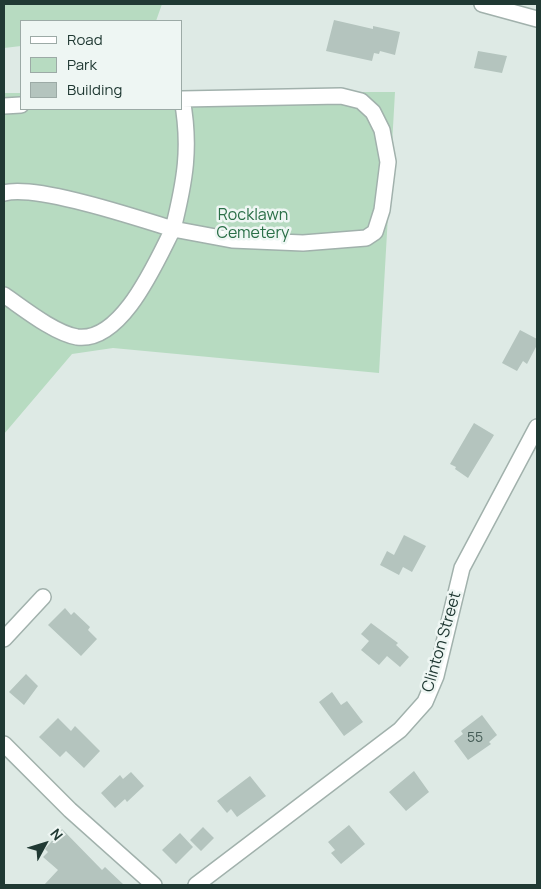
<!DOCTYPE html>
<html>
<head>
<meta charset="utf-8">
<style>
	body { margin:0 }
	#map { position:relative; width:541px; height:889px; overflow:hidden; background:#deeae5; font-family:Manrope,sans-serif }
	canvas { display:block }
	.frame { position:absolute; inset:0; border:5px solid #203933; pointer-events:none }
	.legend { position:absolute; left:20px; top:20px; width:162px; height:90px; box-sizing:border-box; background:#eef6f3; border:1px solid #9caaa6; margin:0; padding:6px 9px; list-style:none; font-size:15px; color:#203933 }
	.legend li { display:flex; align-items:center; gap:10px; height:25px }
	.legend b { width:25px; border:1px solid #9caaa6 }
	.north { position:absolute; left:20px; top:819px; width:50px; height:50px; -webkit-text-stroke:4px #eef6f3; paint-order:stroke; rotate:51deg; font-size:14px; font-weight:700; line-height:20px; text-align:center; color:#203933 }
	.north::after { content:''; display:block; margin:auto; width:18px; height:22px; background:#203933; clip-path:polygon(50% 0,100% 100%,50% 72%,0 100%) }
</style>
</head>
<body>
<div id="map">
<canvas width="541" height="889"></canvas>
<div class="frame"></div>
<ul class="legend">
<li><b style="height:6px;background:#fff"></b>Road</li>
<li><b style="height:14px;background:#b7dbc1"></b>Park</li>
<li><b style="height:14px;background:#b4c4be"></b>Building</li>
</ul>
<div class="north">N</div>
</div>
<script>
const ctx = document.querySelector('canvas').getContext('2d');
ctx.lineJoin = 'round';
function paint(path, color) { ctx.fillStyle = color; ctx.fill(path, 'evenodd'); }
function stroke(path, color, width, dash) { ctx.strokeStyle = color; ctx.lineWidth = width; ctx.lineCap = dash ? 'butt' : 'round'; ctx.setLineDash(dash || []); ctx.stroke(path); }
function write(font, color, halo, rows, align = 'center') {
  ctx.font = font + ' Manrope,sans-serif'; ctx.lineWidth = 5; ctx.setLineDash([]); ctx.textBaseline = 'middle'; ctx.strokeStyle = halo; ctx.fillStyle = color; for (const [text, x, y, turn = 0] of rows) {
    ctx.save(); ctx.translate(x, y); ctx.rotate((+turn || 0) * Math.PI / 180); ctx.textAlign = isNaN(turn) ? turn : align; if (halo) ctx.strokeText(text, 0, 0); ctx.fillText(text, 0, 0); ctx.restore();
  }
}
paint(new Path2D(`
	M4 4H162L156 21H21V46L4 48Z
	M181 92H395L379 373 113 348 72 354 4 434V93H21V109H181Z`), '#b7dbc1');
paint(new Path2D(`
	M334 20 373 29V26L400 32 395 55 380 51 379 54 374 53 372 61 326 51Z
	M478 51 507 56 502 73 474 68Z
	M520 330 537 339V345L527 364 523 361 517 371 502 363Z
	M474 423 494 435 468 478 455 469 456 467 450 464Z
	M404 535 426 546 412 572 403 567 399 575 380 565 387 551 394 555Z
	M65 608 71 615 74 612 90 627 88 630 97 639 81 656 48 625Z
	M371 623 398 643 396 645 409 657 400 667 387 656 379 665 361 650 369 641 361 634Z
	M26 674 38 686 24 705 9 692Z
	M332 692 341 705 347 701 363 722 344 736 319 702Z
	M482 715 497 735 489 742 491 744 468 760 454 741 463 734 461 731Z
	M58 718 71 731 75 726 100 751 84 768 66 751 60 757 39 737Z
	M414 771 429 792 406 811 389 792Z
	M131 772 144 786 127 802 125 799 115 808 101 793 120 775 123 779Z
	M250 776 266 796 237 817 231 809 227 813 217 801Z
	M349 825 365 844 341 864 331 853 335 850 328 842Z
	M203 827 214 838 201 851 190 840Z
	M62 829 102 870 105 867 124 885H44L58 870 43 857 48 852 45 849Z
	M180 833 193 847 176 864 162 850Z`), '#b4c4be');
const minor = new Path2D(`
	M482 4 537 19
	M181 99H182L341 96 361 101 373 112 382 130 388 162 382 210 375 232 366 238 303 243 232 240 173 229C185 181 191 147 182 99
	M4 106 21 105
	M4 193C36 184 137 218 173 229 156 262 122 343 77 337 54 333 23 308 4 295
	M4 639 43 597
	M4 744 70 810 154 885
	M196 885 400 730 425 702 436 676 462 568 537 427`);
stroke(minor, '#a1b1ac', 18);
stroke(minor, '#fff', 15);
write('14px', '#455c56', null, [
	["55",475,738]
]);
write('16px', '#2a6f47', '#eef6f3', [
	["Rocklawn",253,216],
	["Cemetery",253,234]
]);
write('16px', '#203933', '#eef6f3', [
	["Clinton Street",442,642,-74]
]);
</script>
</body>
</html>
